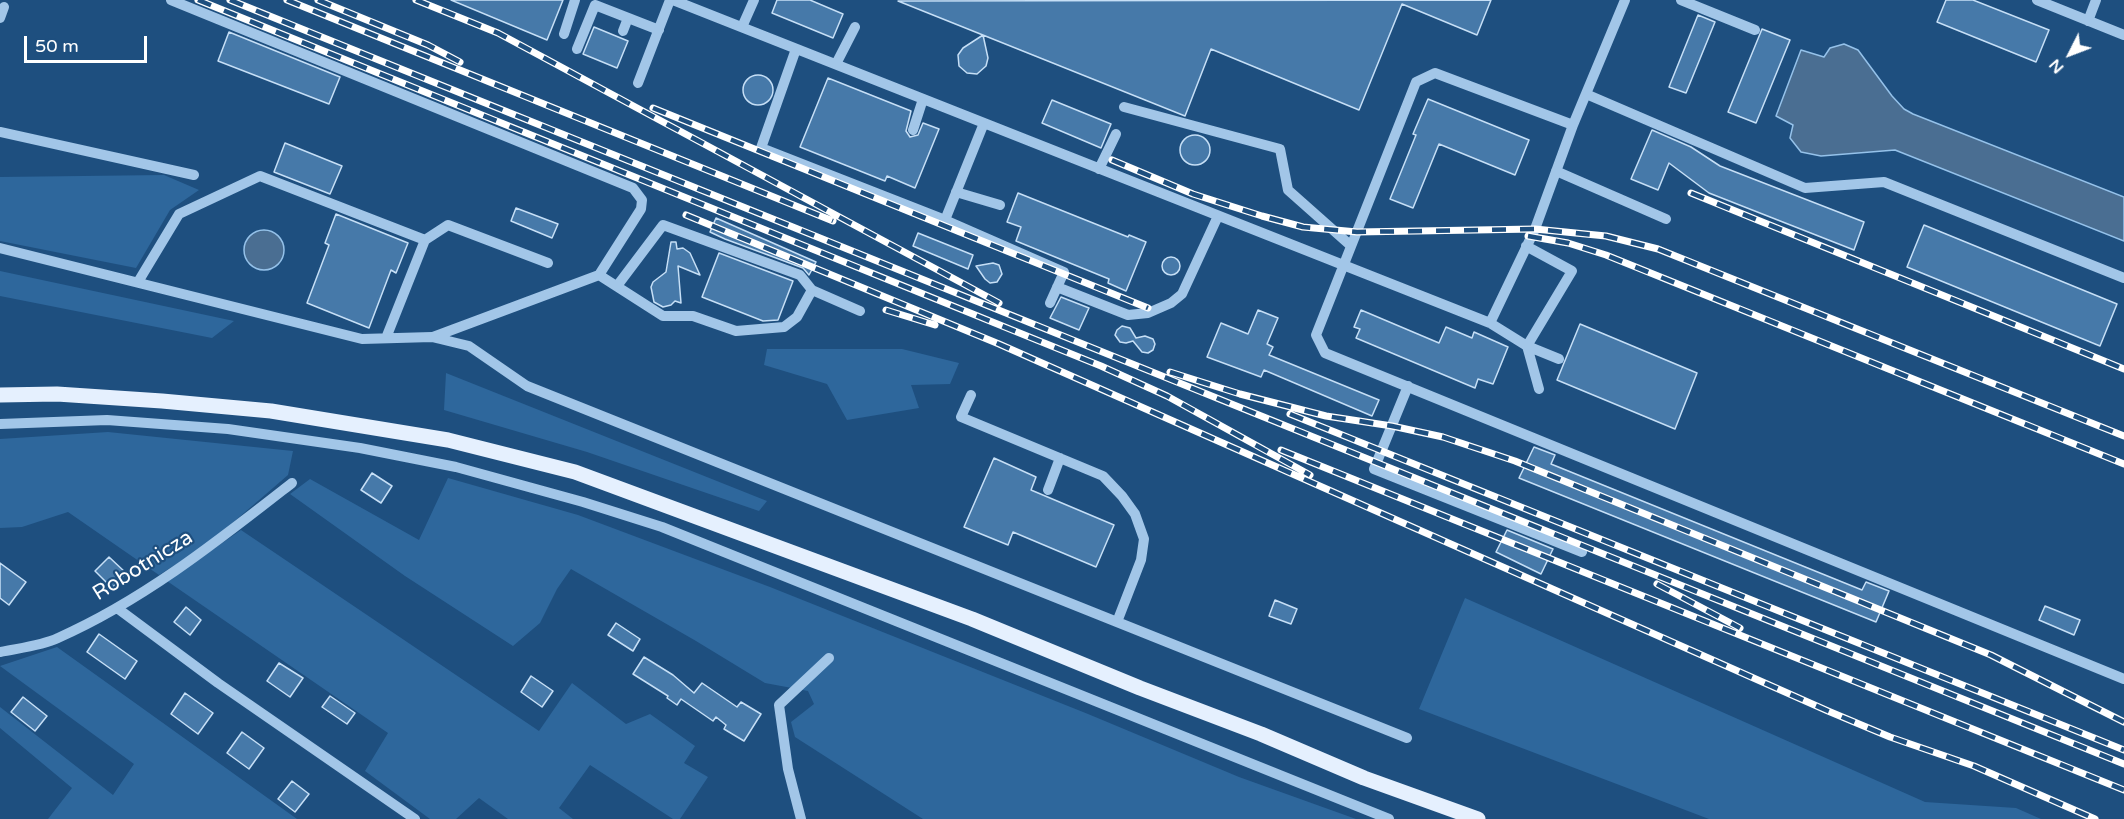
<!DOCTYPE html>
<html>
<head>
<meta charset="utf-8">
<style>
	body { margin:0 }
	#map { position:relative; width:2124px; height:819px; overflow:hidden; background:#1e4f7f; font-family:"Varela Round",sans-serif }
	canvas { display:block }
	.north { position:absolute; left:2040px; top:24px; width:60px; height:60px; -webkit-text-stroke:4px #1e4f7f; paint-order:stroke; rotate:228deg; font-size:16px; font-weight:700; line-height:24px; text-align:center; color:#fff }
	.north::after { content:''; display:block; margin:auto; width:21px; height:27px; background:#fff; clip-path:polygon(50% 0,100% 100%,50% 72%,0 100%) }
	.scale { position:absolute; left:24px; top:36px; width:123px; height:27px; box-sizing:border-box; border:3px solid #fff; border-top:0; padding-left:8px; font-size:18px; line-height:21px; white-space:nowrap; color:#fff; -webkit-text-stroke:4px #1e4f7f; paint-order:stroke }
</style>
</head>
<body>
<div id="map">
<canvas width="2124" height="819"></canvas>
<div class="north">N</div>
<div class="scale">50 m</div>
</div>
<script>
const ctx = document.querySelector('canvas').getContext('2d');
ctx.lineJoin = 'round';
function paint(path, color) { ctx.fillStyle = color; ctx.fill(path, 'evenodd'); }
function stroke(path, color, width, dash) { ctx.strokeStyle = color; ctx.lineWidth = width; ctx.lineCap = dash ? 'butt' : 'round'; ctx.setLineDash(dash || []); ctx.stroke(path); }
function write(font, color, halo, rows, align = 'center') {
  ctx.font = font + ' "Varela Round",sans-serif'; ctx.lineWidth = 4.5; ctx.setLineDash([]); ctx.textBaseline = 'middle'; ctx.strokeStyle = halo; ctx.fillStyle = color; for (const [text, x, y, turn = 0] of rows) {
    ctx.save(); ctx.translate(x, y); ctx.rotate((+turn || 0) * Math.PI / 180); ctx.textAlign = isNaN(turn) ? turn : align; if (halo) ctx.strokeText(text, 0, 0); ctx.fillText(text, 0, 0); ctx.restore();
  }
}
paint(new Path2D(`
	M164 175 199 190 170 210 136 268 0 241V177Z
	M0 271 234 321 212 338 0 296Z
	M767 349H902L959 363 950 384 911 385 919 408 847 420 827 384 764 365Z
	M446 373 767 501 759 511 587 452 444 410Z
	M108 432 293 451 288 475 207 545 159 575 68 512 22 527 0 528V439Z
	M448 478 578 515 770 587 1088 714 1239 777 1356 819H923L795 737 791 722 814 704 808 691 765 683 696 641 571 569 557 589 540 623 513 646 405 576 290 494 310 479 419 540Z
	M241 530 539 731 572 683 626 724 650 714 695 746 684 763 708 777 680 819H673L590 765 559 808 573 819H508L479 798 456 819H430L365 771 388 733 167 581Z
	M1465 598 1925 802 2016 808 2041 819H1709L1419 709Z
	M57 647 297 819H48L72 788 0 728V707L113 795 134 764 0 666Z`), '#2e679c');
const water = new Path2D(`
	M1844 44 1858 50 1892 96 1904 109 1913 114 2124 197V241L1895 150 1821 156 1801 152 1790 138 1793 125 1776 116 1801 50 1824 57 1830 48Z
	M244 250a20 20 0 1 1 40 0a20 20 0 1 1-40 0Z`);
paint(water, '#4a6e92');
stroke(water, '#95c2ea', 1.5);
const building = new Path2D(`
	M451 0H563L547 40Z
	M777 0H810L843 14 833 38 772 13Z
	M1491 0 1477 35 1402 4 1359 110 1211 49 1185 116 898 1Z
	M1946 0H1973L2049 30 2036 62 1937 22Z
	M1698 15 1715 22 1686 93 1669 87Z
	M594 27 628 41 617 68 583 54Z
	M1762 29 1790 40 1756 123 1728 112Z
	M229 32 340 77 329 104 218 61Z
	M983 35 988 58 986 66 977 74 967 73 959 66 958 55 963 48Z
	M743 90a15 15 0 1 1 30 0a15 15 0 1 1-30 0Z
	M828 78 911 111 906 131 910 137 918 135 923 123 939 129 915 188 887 176 885 181 800 147Z
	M1428 99 1529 140 1515 175 1439 144 1413 208 1390 199 1416 135 1413 134Z
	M1052 100 1111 124 1101 148 1042 123Z
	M1652 130 1691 147 1720 166 1864 222 1854 250 1709 193 1669 163 1658 190 1631 179Z
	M1180 150a15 15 0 1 1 30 0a15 15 0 1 1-30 0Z
	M285 143 342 166 330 194 274 172Z
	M1018 193 1128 237 1129 235 1146 242 1126 291 1108 283 1109 279 1016 241 1021 227 1007 222Z
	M516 208 558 224 552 238 511 221Z
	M336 214 408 243 396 273 391 270 369 328 307 303 329 245 325 243Z
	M716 218 816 262 809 275 803 268 725 239 710 232Z
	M1924 225 2117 304 2100 346 1907 267Z
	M918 233 973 255 968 269 913 246Z
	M671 242H676L677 249 683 248 690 253 700 275 678 266 681 303 675 301 671 305 663 307 654 302 651 287 653 282 666 272Z
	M719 253 793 281 778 320 763 321 702 297Z
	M1162 266a9 9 0 1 1 18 0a9 9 0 1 1-18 0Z
	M993 263 999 265 1002 274 997 282 990 283 985 279 976 266Z
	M1061 297 1089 308 1079 330 1050 318Z
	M1258 310 1278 318 1267 344 1273 347 1269 355 1379 400 1372 416 1264 370 1261 377 1207 357 1221 323 1248 334Z
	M1361 310 1439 343 1446 327 1472 338 1474 332 1508 347 1493 384 1478 379 1475 388 1356 338 1360 329 1354 327Z
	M1580 324 1697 373 1675 429 1557 380Z
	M1122 326 1130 328 1136 338 1145 336 1153 339 1155 344 1153 350 1148 353 1142 352 1133 341 1126 343 1120 342 1115 335 1117 330Z
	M1534 447 1555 455 1551 464 1862 590 1866 582 1889 591 1876 622 1519 478Z
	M994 458 1036 477 1031 490 1114 525 1096 567 1013 532 1008 545 964 527Z
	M372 473 392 486 381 503 361 490Z
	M1507 530 1553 549 1541 574 1496 552Z
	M109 557 126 573 112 588 95 571Z
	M0 563 26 582 9 605 0 598Z
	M1275 600 1297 609 1291 624 1269 616Z
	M2045 606 2080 620 2074 635 2039 620Z
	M186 607 201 620 190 635 174 622Z
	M616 623 640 639 633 651 608 635Z
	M99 634 137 661 125 679 87 652Z
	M644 657 673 675 694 693 702 683 737 707 741 702 761 714 744 741 724 729 726 725 716 717 713 721 681 699 677 705 667 698 668 696 633 674Z
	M279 663 303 678 290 697 267 681Z
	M531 676 553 691 542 707 521 692Z
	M185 693 213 713 198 734 171 714Z
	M330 696 355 713 347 724 322 707Z
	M23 697 47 716 35 731 11 712Z
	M242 732 264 748 249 769 227 753Z
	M292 781 309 794 295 812 278 799Z`);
paint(building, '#4679a9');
stroke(building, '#c6dff6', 1.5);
stroke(new Path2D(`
	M171 0 633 188 642 200 641 209 599 275
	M673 0 1490 323 1535 229 1573 125 1625 0
	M1681 0 1755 30
	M2037 0 2124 35
	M0 18 4 7
	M2088 21 2096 0
	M742 27 754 0
	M623 31 628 18
	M564 34 575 0
	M577 49 595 5 659 30
	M796 49 761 148 945 220 984 123
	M836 64 855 27
	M638 83 670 0
	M1586 94 1805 188 1884 182 2124 278
	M1124 107 1280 149 1288 190 1350 245
	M1573 125 1435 73 1416 82 1316 335 1325 353 2124 679
	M913 130 923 99
	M0 132 194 175
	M1099 169 1116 134
	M1556 171 1666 219
	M956 192 1000 205
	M945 220 1064 272 1050 303
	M425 240 448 225 548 263
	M0 248 362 339 432 337 469 346 527 386 1407 738
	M138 282 179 214 260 176 425 240 386 338
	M1057 287 1128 315 1148 313 1171 303 1182 294 1218 216
	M812 290 860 311
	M1490 323 1527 346 1572 271 1526 246
	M433 337 599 275 663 316H693L736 331 784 327 797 317 812 290 800 275 663 225 617 286
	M1408 386 1374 469 1582 552
	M1539 389 1527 346 1559 359
	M971 395 961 417 1103 476 1122 496 1135 514 1144 539 1141 560 1117 622
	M0 424 107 420 228 429 360 448 456 467 583 502 662 527 1389 819
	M1048 490 1060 458
	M117 608 218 683 415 819
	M0 652C19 648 41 646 58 638 144 600 219 540 292 483
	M801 819 788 769 779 705 829 658`), '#a2c6e8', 10);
stroke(new Path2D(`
	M0 395 57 394 162 401 271 411 448 440 575 472 972 619 1140 688 1261 734 1364 778 1478 819`), '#e5f0fe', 15);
const rail = new Path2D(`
	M198 0 1101 366 1167 396 1310 475
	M230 0 2124 764
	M287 0 833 221
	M318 0 428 45 460 62
	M416 0 498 33 999 303
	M653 108 1148 308
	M1112 160 1193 194 1262 216 1303 227 1357 232 1535 229 1606 236 1658 249 2124 436
	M1691 193 2124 369
	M686 215 999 344 1828 711 1890 737 1974 766 2095 819
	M1528 236 1568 243 1606 255 2124 464
	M886 310 935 325
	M1170 372 1240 394 1326 416 1392 426 1443 437 1515 461 1991 655 2124 722
	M1290 414 2124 750
	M1281 450 2124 790
	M1657 584 1740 628`);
stroke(rail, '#fff', 7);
stroke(rail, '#1e4f7f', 4.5, [14]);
write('21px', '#fff', '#1e4f7f', [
	["Robotnicza",143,566,-32]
]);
</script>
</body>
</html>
